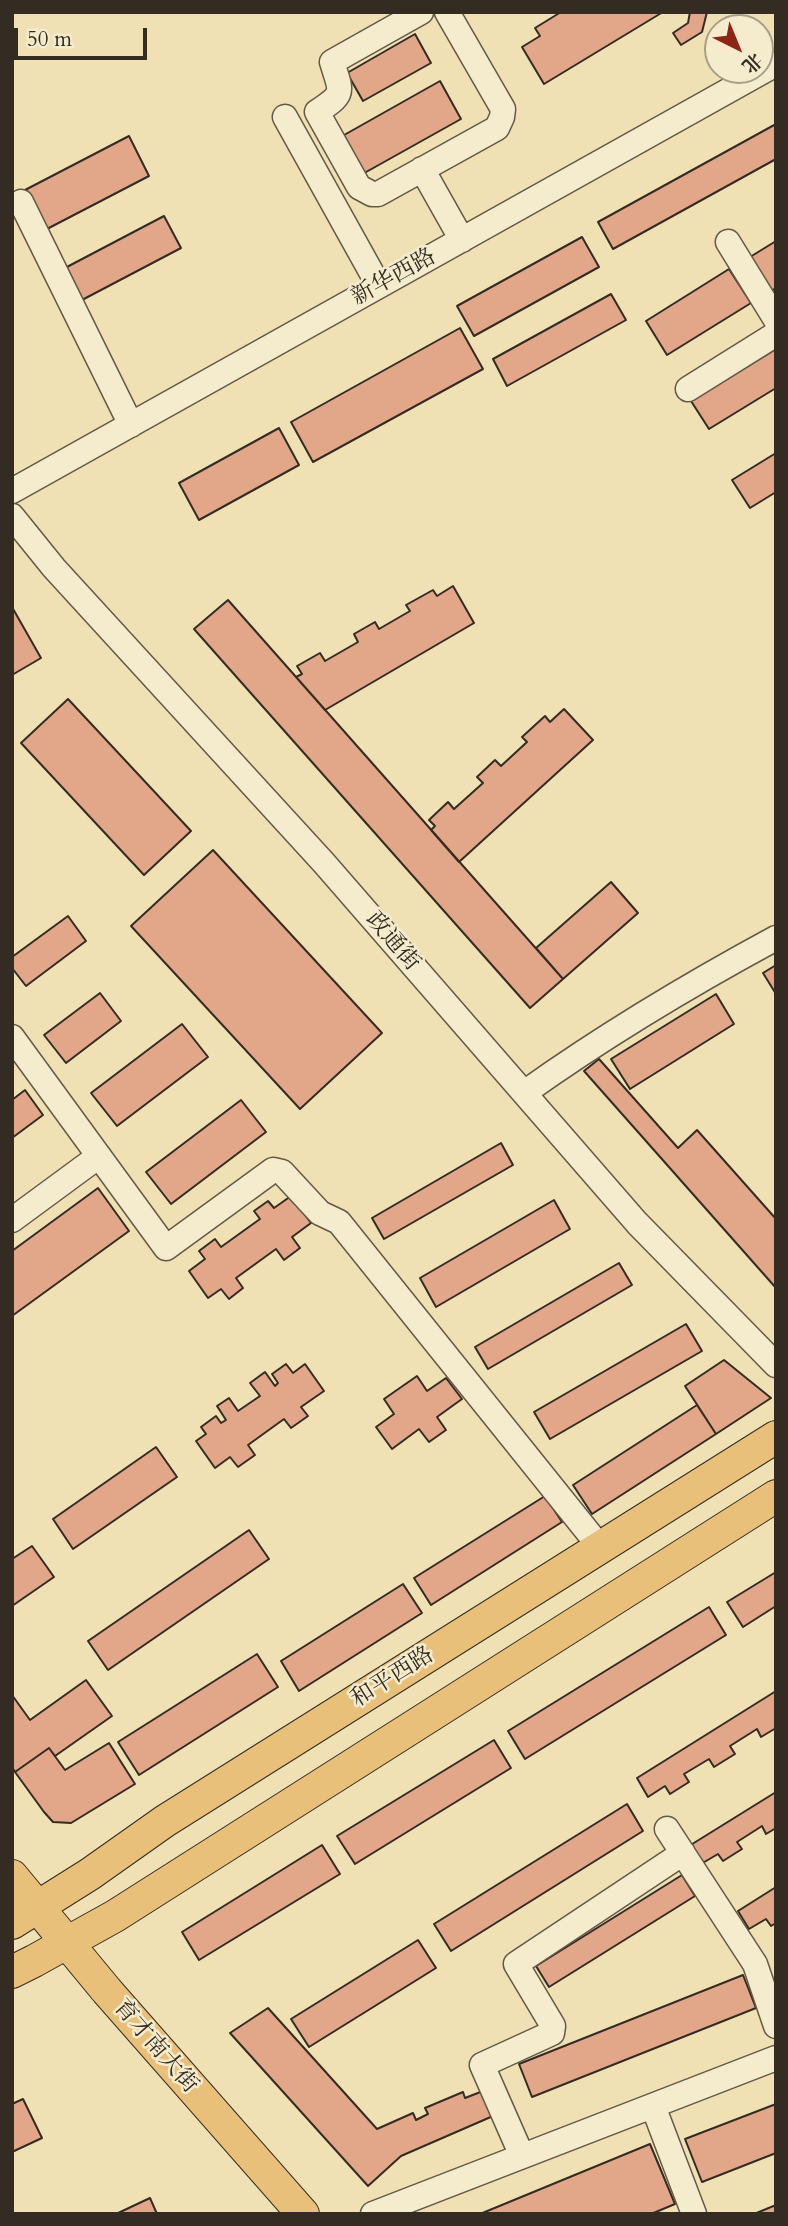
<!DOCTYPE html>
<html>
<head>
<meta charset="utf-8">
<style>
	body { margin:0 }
	#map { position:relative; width:788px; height:2226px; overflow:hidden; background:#efe1b3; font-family:Cardo,"Noto Serif SC",serif }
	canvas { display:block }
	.frame { position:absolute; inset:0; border:14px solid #342c23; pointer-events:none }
	.north { position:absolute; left:704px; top:14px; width:70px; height:70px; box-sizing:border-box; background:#f5ecce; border:2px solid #a89f8a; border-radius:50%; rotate:137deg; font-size:19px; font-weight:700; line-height:28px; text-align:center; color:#342c23 }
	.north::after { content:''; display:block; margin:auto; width:24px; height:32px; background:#8f2418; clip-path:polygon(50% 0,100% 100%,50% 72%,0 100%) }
	.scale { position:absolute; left:14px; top:28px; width:133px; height:32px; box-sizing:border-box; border:4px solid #342c23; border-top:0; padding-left:9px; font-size:21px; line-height:24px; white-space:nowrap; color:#342c23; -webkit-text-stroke:5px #f5ecce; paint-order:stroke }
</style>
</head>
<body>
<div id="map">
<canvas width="788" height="2226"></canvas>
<div class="frame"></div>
<div class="north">北</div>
<div class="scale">50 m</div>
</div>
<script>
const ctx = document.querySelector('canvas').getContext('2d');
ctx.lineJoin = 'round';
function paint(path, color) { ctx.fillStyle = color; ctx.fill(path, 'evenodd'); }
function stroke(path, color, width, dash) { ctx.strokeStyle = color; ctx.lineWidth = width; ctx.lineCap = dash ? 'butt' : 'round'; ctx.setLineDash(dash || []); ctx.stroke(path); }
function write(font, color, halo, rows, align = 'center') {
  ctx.font = font + ' Cardo,"Noto Serif SC",serif'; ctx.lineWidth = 5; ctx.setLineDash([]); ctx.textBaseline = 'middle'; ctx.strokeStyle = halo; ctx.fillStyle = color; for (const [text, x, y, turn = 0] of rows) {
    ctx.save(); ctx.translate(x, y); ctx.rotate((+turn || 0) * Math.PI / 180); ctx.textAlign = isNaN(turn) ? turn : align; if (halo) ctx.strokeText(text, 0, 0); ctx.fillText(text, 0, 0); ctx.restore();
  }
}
const building = new Path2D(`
	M561 12 579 13 663 12 544 84 522 47 540 36 535 28Z
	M690 12H707L702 32 681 45 673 33 688 23Z
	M415 34 431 63 363 101 347 73Z
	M440 81 461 119 359 176 337 139Z
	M776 124V159L613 249 598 222Z
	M129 136 149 176 45 230 25 190Z
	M164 216 181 248 82 300 65 268Z
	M582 237 599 267 474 336 457 306Z
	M776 241V288L771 291 750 257Z
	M729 269 751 303 667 355 646 321Z
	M611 294 626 320 507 386 493 359Z
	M460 328 483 369 313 462 291 422Z
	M776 349V388L709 429 691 401Z
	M279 428 299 465 199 520 179 483Z
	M776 453V492L750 508 732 480Z
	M453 586 474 623 325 710 296 677 302 674 297 666 320 653 325 661 358 642 354 634 375 622 379 629 410 611 406 605 433 590 437 596Z
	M228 600 563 979 530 1008 194 629Z
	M12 607 41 658 12 675Z
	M68 699 191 831 144 875 21 743Z
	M564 709 593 740 459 862 431 830 435 826 429 820 448 802 454 809 483 783 477 777 495 760 501 766 527 742 522 737 545 716 550 722Z
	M213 850 382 1033 300 1109 131 926Z
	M611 882 638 913 563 979 536 948Z
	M68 916 86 941 26 986 12 968V957Z
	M776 965V994L763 973Z
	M100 993 121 1021 66 1063 44 1035Z
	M716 994 734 1024 630 1089 611 1059Z
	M182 1024 208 1057 117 1126 91 1093Z
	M599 1059 678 1148 697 1130 776 1219V1288L584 1071Z
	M25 1090 43 1115 12 1138V1100Z
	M241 1100 266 1132 171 1204 146 1172Z
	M501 1143 513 1165 384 1239 372 1218Z
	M98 1188 129 1231 12 1316V1251Z
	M291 1196 311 1223 292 1237 300 1248 284 1260 276 1249 236 1278 243 1288 229 1299 221 1289 208 1298 189 1271 205 1259 199 1251 215 1239 221 1247 260 1219 254 1211 268 1201 274 1208Z
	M554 1200 570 1229 436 1307 420 1278Z
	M619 1263 632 1285 488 1369 475 1347Z
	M686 1324 702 1351 550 1439 534 1412Z
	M724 1360 771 1398 716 1434 685 1386Z
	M286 1364 293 1373 305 1364 324 1391 301 1407 308 1416 291 1428 284 1419 248 1445 255 1455 238 1467 230 1457 215 1468 196 1441 206 1434 201 1427 216 1416 221 1423 226 1420 217 1406 229 1398 238 1411 260 1396 250 1383 265 1372 275 1386 278 1383 272 1374Z
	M417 1376 427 1391 446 1378 462 1399 437 1417 446 1430 429 1442 419 1429 392 1449 376 1427 394 1414 384 1399Z
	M697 1405 716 1434 592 1514 573 1485Z
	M156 1447 177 1477 73 1549 53 1519Z
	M545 1496 562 1522 431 1605 414 1578Z
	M249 1530 269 1559 108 1670 88 1641Z
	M32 1546 54 1577 12 1606V1559Z
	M776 1572V1606L743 1627 727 1602Z
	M403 1584 422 1613 299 1691 281 1661Z
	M709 1607 726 1635 525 1759 508 1731Z
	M257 1654 278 1687 139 1775 118 1742Z
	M86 1680 112 1716 55 1756 49 1748 15 1772 12 1767V1695L30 1720Z
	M776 1691V1728L761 1737 757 1729 730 1746 735 1754 714 1767 709 1759 684 1774 689 1782 670 1794 665 1786 648 1797 637 1778Z
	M494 1740 511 1768 355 1864 337 1836Z
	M109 1743 135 1784 71 1823 53 1822 44 1812 15 1772 49 1748 65 1770Z
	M776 1792V1828L766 1834 762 1826 737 1842 742 1849 723 1861 718 1854 701 1864 689 1846Z
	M627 1804 643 1831 451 1951 434 1924Z
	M322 1845 340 1874 199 1960 182 1932Z
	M682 1875 695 1896 549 1987 536 1966Z
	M776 1887V1923L771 1926 766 1919 749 1929 738 1911Z
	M418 1940 436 1968 309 2047 291 2019Z
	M743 1975 756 2008 532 2097 519 2064Z
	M268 2008 377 2129 413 2113 416 2120 428 2114 425 2108 463 2092 465 2098 483 2091 493 2116 401 2156 368 2186 230 2033Z
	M23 2099 42 2138 12 2152V2104Z
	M776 2104V2153L702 2182 685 2139Z
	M650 2144 675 2204 651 2214H480Z
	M150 2198 157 2214H116Z
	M776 2205V2214H754Z`);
paint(building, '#e2a689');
stroke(building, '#342c23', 2);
const minor = new Path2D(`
	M421 12 332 62C342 94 345 93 317 112L359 187 372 194H378L497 128 502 117 503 109 447 12
	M285 117 379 286
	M422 169 462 240
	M21 202 131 425
	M728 242 776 320
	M688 389 776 334
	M12 491 776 64
	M12 516 54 568 324 863 637 1223 776 1365
	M12 1037 166 1248 273 1170 282 1172 320 1213 339 1222 600 1547
	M524 1093C604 1036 689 985 776 938
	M12 1220 99 1156
	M667 1829 755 1964 776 2026
	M653 2106 694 2214
	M522 2156 482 2065 552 2033 553 2026 516 1964 683 1853
	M373 2214 776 2058`);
const major = new Path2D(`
	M12 1876 107 1991 303 2214
	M12 1923 90 1874 165 1821 776 1437
	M12 1972 34 1961 115 1916 776 1496`);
stroke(minor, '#635947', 27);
stroke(major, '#342c23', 34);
stroke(minor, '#f5ecce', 24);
stroke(major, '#e8c07a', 32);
write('23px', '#342c23', '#f5ecce', [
	["新华西路",394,278,-29],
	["政通街",392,942,49],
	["和平西路",393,1678,-32],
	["育才南大街",155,2047,49]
]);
</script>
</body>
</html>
